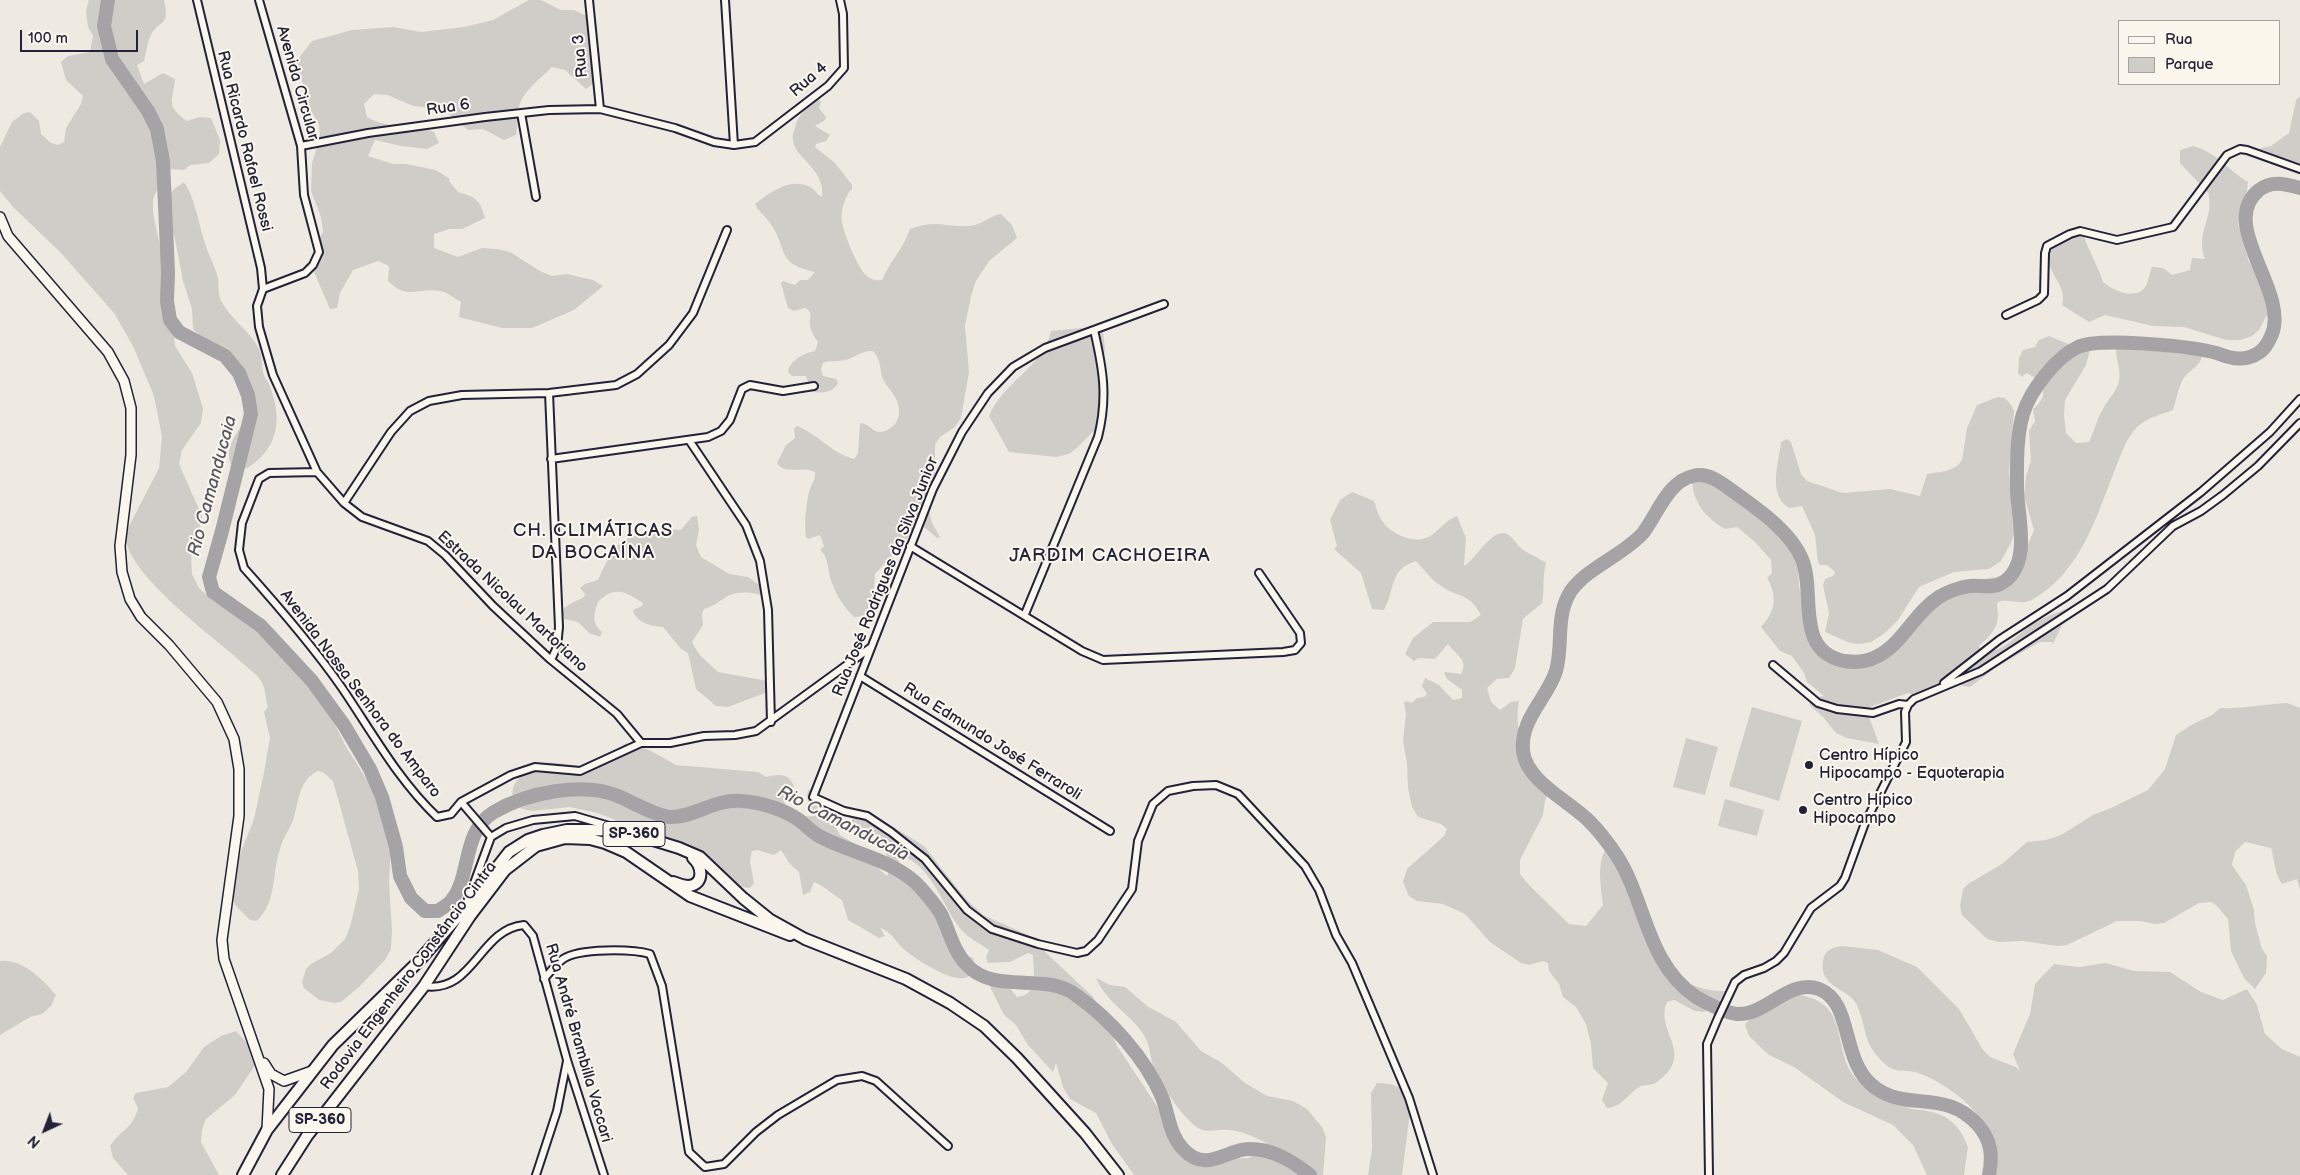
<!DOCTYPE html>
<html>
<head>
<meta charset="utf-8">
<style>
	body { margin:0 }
	#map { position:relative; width:2300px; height:1175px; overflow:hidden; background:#eeeae2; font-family:"Balsamiq Sans",sans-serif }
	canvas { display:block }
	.legend { position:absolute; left:2118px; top:20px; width:162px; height:65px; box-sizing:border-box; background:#fbf7ec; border:1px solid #a4a2a5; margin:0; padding:6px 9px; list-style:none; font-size:15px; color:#22223b }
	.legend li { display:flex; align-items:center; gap:10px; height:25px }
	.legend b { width:25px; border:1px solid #a4a2a5 }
	.north { position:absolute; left:20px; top:1105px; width:50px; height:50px; -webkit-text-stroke:4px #fbf7ec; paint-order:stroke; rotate:223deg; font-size:14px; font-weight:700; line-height:20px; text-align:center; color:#22223b }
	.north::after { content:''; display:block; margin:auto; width:18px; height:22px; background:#22223b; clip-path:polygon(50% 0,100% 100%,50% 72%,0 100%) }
	.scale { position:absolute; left:20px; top:30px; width:118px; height:22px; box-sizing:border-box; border:2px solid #22223b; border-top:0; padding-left:6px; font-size:15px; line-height:18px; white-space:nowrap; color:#22223b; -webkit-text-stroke:4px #fbf7ec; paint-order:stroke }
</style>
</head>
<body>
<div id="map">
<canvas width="2300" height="1175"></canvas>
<ul class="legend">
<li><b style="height:6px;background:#fbf7ec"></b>Rua</li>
<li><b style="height:14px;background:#d0cdc9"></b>Parque</li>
</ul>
<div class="north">N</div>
<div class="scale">100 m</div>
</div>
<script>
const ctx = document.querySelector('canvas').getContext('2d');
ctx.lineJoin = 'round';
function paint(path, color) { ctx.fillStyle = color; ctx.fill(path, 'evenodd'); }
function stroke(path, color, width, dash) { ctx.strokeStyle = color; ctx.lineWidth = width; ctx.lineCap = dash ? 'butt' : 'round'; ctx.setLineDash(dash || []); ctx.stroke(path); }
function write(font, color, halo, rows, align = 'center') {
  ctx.font = font + ' "Balsamiq Sans",sans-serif'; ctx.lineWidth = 4; ctx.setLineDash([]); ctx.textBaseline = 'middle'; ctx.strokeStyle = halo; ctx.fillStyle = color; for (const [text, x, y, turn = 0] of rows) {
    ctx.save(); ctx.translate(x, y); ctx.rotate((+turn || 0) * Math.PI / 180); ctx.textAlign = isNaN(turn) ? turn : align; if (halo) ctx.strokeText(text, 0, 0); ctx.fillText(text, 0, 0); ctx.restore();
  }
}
paint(new Path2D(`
	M89 0H164C171 29 158 18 150 37 147 44 146 53 144 61L137 65 144 84 163 73 175 79C173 102 165 105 187 121L199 117 211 118 220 140 219 154 209 163 190 165 184 170 166 169 153 199V212L160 247 166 307 173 330 175 346 192 373 203 408 201 423 182 450 179 464 202 516 201 523 191 553 192 574 199 588 214 602 240 610 293 657 316 696 330 714 345 745 367 780 383 811 391 843 389 882 392 931 391 949 385 960 359 987 341 1002 335 1003 319 1000 304 988 302 982 306 969 311 964 331 953 345 939 350 927 359 889 358 871 333 781 324 773 318 771C299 780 299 800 294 817 291 828 283 837 280 849 271 876 278 899 257 921L250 920 235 905 231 890 237 862 254 819 264 772 270 738 264 712 268 707C265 698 266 689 261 681 256 673 246 667 239 660 212 635 120 570 126 532L159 468 162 437 154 396 133 346 114 313 60 252 13 207 0 191V147L12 122 24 113 30 112 39 121 41 134 51 143 58 145 64 142 66 128 81 104 83 96 66 80 61 62 68 56 90 52 93 36 88 27 86 11Z
	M529 0H541L561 10H574L587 16 592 28 591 56 595 69V82L586 89 565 70 552 67C541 78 523 91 519 107 517 116 518 126 516 135L504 140 483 129 468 130 443 109 413 106 388 95 374 94 364 104 367 117C388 130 412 123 434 132L439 143 427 149 401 146 375 140 368 156 393 164H406L436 170 450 179 449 181 458 192C476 197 480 200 485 218L462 229H449L434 234V248L458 257 482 248 497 249 510 252 540 271 552 276 567 274 593 280 603 286 574 310 532 328H502L459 317 461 302C454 298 447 292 440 291 416 287 409 301 388 281L389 266 378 261 353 270 340 293 337 308 330 309 314 272V255L317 242 323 232 321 217 311 191 312 163 320 138 319 125 306 102 304 87 295 63 312 41 352 30 393 27 421 32 464 27 493 20Z
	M2300 96V165L2287 160 2263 158 2258 153 2261 148 2271 146 2289 133 2296 100Z
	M819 99 821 102 819 108 826 117 824 121 815 126 830 135 826 141 816 144 815 147 835 163 852 185V189C845 195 840 213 842 222 844 234 858 269 867 276 871 280 877 281 882 280 890 261 904 248 910 229 937 219 943 227 968 226 981 226 989 216 1001 214L1012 225 1017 238 989 261 976 281 971 296 965 326 969 372 961 418 955 427 940 437 935 445V476L929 511 932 523 940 537 937 538 923 526H918L875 574 873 606 867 616 854 617C844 607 837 597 832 583 827 572 830 558 820 550L824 546 820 535 808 539 806 537C804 522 806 506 809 492 811 484 816 480 815 472 801 465 785 476 777 463L786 445 795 438 794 429 797 426C820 435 829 452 854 459L858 453 860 423C869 423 873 433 881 432 898 429 903 412 896 399 893 392 886 386 883 379 879 367 882 362 873 351 861 350 855 358 845 360 837 362 831 360 823 363L821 369 823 376 836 379 838 383C833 393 823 393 812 392L806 376H792L788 372C790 360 804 353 815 351L818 342C815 338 811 331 810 326 809 317 814 313 805 308L794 311 788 308 781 283 783 281 795 285 800 280H808L815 272C774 263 789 249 770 223 765 216 758 211 755 204 770 192 791 177 810 187 815 189 817 195 822 197 826 169 794 158 793 140 792 136 794 131 795 128 797 115 808 106 819 99Z
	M2193 146C2216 152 2228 170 2248 182L2246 199 2238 224 2249 262 2272 292V305L2259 330 2252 336 2240 340H2226L2184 327 2153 326 2105 315 2089 322 2062 305C2068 287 2047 273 2048 255 2048 248 2054 240 2059 236 2083 218 2082 236 2090 251 2095 263 2099 269 2103 282 2114 291 2136 301 2146 286 2149 280 2149 273 2152 267L2163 268 2172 275 2190 270 2192 258 2205 259C2198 241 2205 229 2209 211 2210 206 2209 199 2209 194L2180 163V150Z
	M184 182C196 200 198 223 205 243 208 255 216 267 218 279 219 286 218 291 220 298 229 319 249 329 259 349 263 357 261 367 264 375 264 377 268 381 268 382 279 406 282 435 262 456 253 465 246 472 233 468 221 450 238 431 249 416 246 394 242 363 222 349 212 342 202 339 193 329L192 309 183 281 175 239 166 214V201L174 189Z
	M1092 327 1103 333 1105 347 1102 373 1107 417 1078 447 1069 454 1056 457 1009 452 989 416C1002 383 1043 367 1051 331Z
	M2049 336 2073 346 2092 342 2086 365 2065 400 2064 415 2066 433 2076 443 2089 442C2094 431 2097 419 2103 409 2108 399 2116 393 2119 381 2122 367 2112 353 2118 338H2131L2196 348 2201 351C2206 363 2189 370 2183 379 2178 388 2176 401 2173 410 2163 414 2149 417 2141 424 2128 433 2122 452 2116 467 2096 517 2082 571 2032 600 2020 606 2010 598 1998 602 1996 607 1998 609 1998 615 1998 628 1989 637 1979 646L1981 650C1999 656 2013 638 2026 629 2039 619 2060 610 2077 606L2078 608 2062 625 2053 644 2052 642H2040L1998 666 1970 687 1963 686 1952 681 1922 702H1915L1912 694 1908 693 1870 707 1868 714 1879 744 1847 738 1836 733 1823 717 1810 705 1809 701 1811 698 1824 696 1807 682 1804 673 1792 656 1780 651 1761 627C1775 612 1778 596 1767 578L1772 573 1771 560 1755 542 1737 527 1725 529C1707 519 1693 503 1692 481L1698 479 1713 481 1732 491 1756 509 1777 530 1795 556 1798 567 1799 587 1810 627 1826 650 1836 655 1868 654 1896 643 1920 617 1944 602 1960 587 1973 581 2007 575 2020 564 2034 530 2024 496 2026 476 2031 461 2029 431 2035 421 2033 409C2050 396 2045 381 2026 373L2022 377 2018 373 2019 358 2023 350 2035 347 2039 340Z
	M1998 397 2005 398 2012 406 2014 412 2009 471 2015 531 2012 541 2001 561 1989 569 1954 572 1919 587 1898 620 1885 633 1871 642 1860 644 1850 643 1825 632 1829 613 1823 585 1825 579 1833 576 1835 572 1827 565H1820L1818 562 1815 535 1802 506 1789 508C1767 494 1779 462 1781 442L1787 439 1791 442 1801 474 1807 481 1843 493 1890 489 1920 496 1927 474 1946 471 1957 466 1962 460 1967 428 1977 405Z
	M1352 492 1374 501C1376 507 1378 514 1381 519 1390 535 1417 546 1432 535 1441 528 1446 520 1457 516L1466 538 1464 566C1476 559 1494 524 1509 535 1514 539 1517 545 1522 549 1530 555 1538 557 1546 563 1542 577 1545 589 1542 603L1523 619 1515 668 1509 678 1497 679 1487 688 1491 702 1500 710 1511 702 1519 701C1515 721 1520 751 1532 768 1537 776 1544 782 1550 788L1545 801 1543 815 1520 860V874L1529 885 1569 924 1586 926 1603 905C1601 885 1595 859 1610 843 1614 848 1619 853 1622 858 1630 872 1630 888 1635 903 1647 948 1673 992 1725 991L1719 1002 1704 1012 1695 1011 1674 1000 1667 1002C1654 1032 1697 1053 1657 1082 1652 1086 1644 1084 1639 1087 1628 1094 1622 1107 1607 1108L1602 1100 1608 1083 1593 1068 1591 1044 1586 1024 1576 1007 1563 997 1559 984 1549 971 1548 963 1543 961 1529 965 1521 963 1490 942 1465 914 1443 904 1417 901 1409 896 1403 882 1407 869 1444 836 1447 829 1441 824 1418 817 1412 807 1408 788 1407 763 1403 741 1406 714 1404 703 1406 701 1412 703 1417 698 1424 697 1427 694 1422 686 1425 678 1439 685 1453 700 1462 698V690L1447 679 1444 673 1445 672 1461 674C1469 660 1456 655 1448 644L1435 659 1419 658 1414 661 1405 654 1413 638 1433 622H1470L1481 615C1469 592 1458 598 1441 586 1431 580 1424 569 1416 561 1389 569 1396 588 1384 610L1372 609 1361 573 1334 549 1337 546 1330 520 1340 500Z
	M697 516 699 529 696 545 701 557 729 574 748 577 762 587 763 596C755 592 738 591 730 595 720 600 717 605 704 609L702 614 703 625 692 642 699 654 718 672 768 681 765 693 728 707 716 706 696 689 688 653 681 649 663 627C651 626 636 623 633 610L642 606 643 603C626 592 615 585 598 602 594 615 591 622 602 632L600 637 589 633 578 622 565 619C555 607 576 602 584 597L585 594 580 588 585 584 598 580C613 547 621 531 660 534L667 529 681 530 692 517Z
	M2287 703 2300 708V890L2297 879 2282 884C2274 873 2275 861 2271 848L2245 842 2235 852 2232 865 2246 885 2254 910 2255 923 2262 949 2267 956 2266 973 2255 989 2244 978 2231 951 2228 919 2216 905 2211 902 2199 903 2164 923 2155 924 2140 921H2117L2067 945 2057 946 2023 941 1999 942 1987 939 1962 915 1960 906 1963 889 1968 884 2002 864 2027 842 2046 840 2061 835 2093 815 2111 808 2148 790 2165 769 2176 735 2193 724 2212 715 2220 708C2242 709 2264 704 2287 703Z
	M1752 707 1802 721 1779 801 1729 786Z
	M1686 738 1718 747 1705 795 1673 787Z
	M631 743 651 751 676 765 758 772 766 777C778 774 789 773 794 786L791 793 783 798C785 811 802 818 813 816L815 812C809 806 806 799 808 790H811L824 807 840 835 860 847 866 858 887 876C899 855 871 839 856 832L852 822 853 815 861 811 870 812 924 846 965 898 983 915 1035 938 1042 949 1093 997 1106 1020 1117 1046 1159 1109 1168 1134 1178 1144 1193 1155 1222 1159 1248 1158 1259 1153 1266 1143C1255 1137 1239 1130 1227 1130 1217 1129 1209 1133 1200 1129 1184 1121 1159 1082 1153 1065 1150 1057 1150 1047 1146 1039 1135 1016 1108 1006 1096 978L1110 985 1125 987 1147 1006 1176 1022 1201 1051 1222 1063 1245 1083 1267 1096 1293 1101 1307 1109 1322 1127 1326 1137 1323 1175H1134L1112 1144 1096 1113 1070 1099 1063 1087 1056 1063 1053 1072 1028 1045 1016 1025 1004 1015 991 989 988 977 998 973 1017 997C1040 995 1033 971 1033 955L1028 953 1010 962 988 963 986 957 989 950C979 943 966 937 959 927 942 905 929 858 895 855 905 875 921 883 932 901 943 919 950 938 963 955L973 958C975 963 974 972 969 976 956 986 917 960 906 951 896 944 893 932 880 928L885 936 879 938 848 920 842 900C833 895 823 885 814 882L810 892 803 895 799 872 790 864 781 850 774 855 757 850 752 851 750 861 754 883 750 888 741 887 727 876 710 869 686 848 636 833 613 819 597 813 570 807 532 811 522 809 513 800C511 790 514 783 521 775 543 749 575 773 602 765 610 763 618 750 624 744Z
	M1725 799 1764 810 1757 836 1718 826Z
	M1843 946 1878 950 1917 967 1959 1009 1983 1050 1990 1057 2016 1067 2020 1071 2013 1054 2030 1014 2035 984 2054 964 2079 967 2106 963 2134 971 2170 972 2201 992 2223 1000 2247 989 2257 1005 2265 1034 2282 1049 2300 1057V1175H1984C1986 1168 1989 1161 1990 1153 1992 1143 1985 1126 1979 1117 1967 1099 1936 1078 1915 1072 1907 1070 1895 1072 1889 1067 1862 1046 1868 1032 1857 1005 1849 988 1818 988 1823 960 1825 949 1834 947 1843 946Z
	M0 961C23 959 42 979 56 995L51 1006 42 1014 30 1017 0 1035Z
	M1792 994C1858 1000 1826 1055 1861 1083 1871 1091 1899 1105 1912 1109 1917 1110 1922 1109 1927 1111 1949 1115 1960 1126 1968 1147L1964 1175H1927L1913 1145 1893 1125 1843 1102 1794 1067 1769 1055 1749 1036 1745 1025 1749 1020Z
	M236 1031 255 1052 256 1064 235 1095 206 1119 202 1130 201 1142 219 1175H128L113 1158 110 1146C120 1130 133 1129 138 1108L133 1098 136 1093 168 1087 186 1072 204 1047 221 1036Z
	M1377 1083C1393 1083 1400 1086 1412 1097L1402 1175H1368L1372 1149 1371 1093Z`), '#d0cdc9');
stroke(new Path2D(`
	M108 0 104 26 112 59 148 111 157 129 163 161 168 272 167 301 170 320 179 332 225 356 239 373 248 395 251 414 222 531 209 577 213 592 261 626 312 681 344 725 370 769 382 797 396 847 400 876 411 898 425 911H438C442 908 448 905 451 901 472 876 461 832 494 812 526 793 583 781 618 796 632 802 656 816 670 817 693 818 714 799 741 801 760 802 783 809 799 820 806 825 812 833 821 837 853 854 895 860 920 887 927 895 936 905 941 914 949 930 953 950 966 964 994 996 1044 971 1076 995 1111 1020 1145 1058 1162 1097 1169 1115 1169 1134 1183 1149 1207 1175 1227 1148 1250 1149 1273 1149 1292 1161 1310 1175
	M1989 1175C1993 1155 1991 1140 1978 1125 1946 1089 1909 1111 1877 1089 1839 1064 1855 1003 1819 989 1789 978 1766 1016 1737 1014 1726 1013 1706 1003 1696 997 1646 963 1646 901 1617 856 1609 844 1599 831 1589 821 1569 801 1526 781 1523 751 1520 719 1547 699 1556 671 1563 647 1556 619 1568 596 1581 570 1623 556 1643 533 1657 515 1668 481 1693 476 1711 471 1726 487 1741 497 1763 513 1791 533 1802 559 1816 593 1794 651 1844 661 1856 663 1866 662 1876 657 1903 644 1914 613 1939 597 1947 592 1960 587 1970 586 1980 585 1993 589 2002 583 2032 565 2018 518 2017 490 2017 465 2016 438 2023 414 2030 391 2056 357 2078 347 2098 337 2184 346 2208 351 2224 354 2234 362 2250 357 2262 353 2267 346 2272 334 2289 291 2217 224 2259 190 2272 180 2285 184 2300 188`), '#a6a3a7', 14);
const street = new Path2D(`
	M197 0 261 268 263 289 257 306 259 327 273 375 317 472 344 503 362 517 428 541 445 555 493 606 551 660 617 714 641 743
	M259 0 301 146 304 195 319 252 313 265 305 273 263 289
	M589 0 600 109
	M725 0 734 145
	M521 113 536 197
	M301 146 368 133 485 117 549 110 600 109 675 128 714 142 734 145 755 142 828 86 844 68 843 14 840 0
	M1164 304 1045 348 1013 367 988 393 962 432 933 489 813 797 844 811 867 816 891 832 925 859 967 910 992 929 1038 944 1077 953 1086 951 1098 940 1132 889 1138 841 1153 804 1168 791 1193 786 1216 785 1238 794 1305 866 1319 890 1336 935 1352 963 1409 1098 1433 1175
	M2006 315 2038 300 2044 294 2045 253 2047 246 2070 234 2080 231 2117 240 2173 227 2227 155 2240 149 2247 150 2300 169
	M549 393 559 627 557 647 551 660
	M689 440 746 525 760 561 768 610 771 722
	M551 459 708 437 721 431 730 420 742 389 750 385 783 391 814 386
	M317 472 269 473 259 479 242 523 239 550 244 568C278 606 313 646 342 688 372 732 398 780 437 817L451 814 461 802
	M344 503 391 432 410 411 429 401 462 395 549 393 616 385 637 374 669 345 693 313 727 230
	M910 546 1082 651 1103 660 1283 652 1295 650 1301 643 1300 633 1259 573
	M1025 614 1098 437C1108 397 1103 369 1094 330
	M1773 665 1818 703 1837 709 1873 713 1899 704 1908 705
	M860 676 1110 831
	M1944 683 1999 640 2067 596 2201 492 2270 432 2300 399
	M491 837 461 802 511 775 535 767 580 771 641 743H670L704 736 735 735 756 731 870 648
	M467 902 491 837 506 828 533 820 575 816 616 828
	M544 979C550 972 556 964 563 959 579 948 632 949 650 954L662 986 689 1152 705 1167 724 1164 756 1132 778 1115 837 1080 862 1076 876 1081 948 1146
	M424 986C474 994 479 929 524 925L533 936 567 1060 604 1175
	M536 1175 557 1111 567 1061
	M1709 1175 1707 1044 1718 1018 1735 982 1744 975 1764 968 1776 961 1784 953 1811 908 1840 886 1845 878 1865 823 1906 742 1905 712 1908 705 1914 699 1981 671 2107 589 2173 526 2201 511 2223 495 2258 466 2300 423`);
const secondary = new Path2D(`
	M0 217 8 236 108 352 124 381 131 408V455L120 546 122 572 130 599 141 617 169 645 217 702 234 739 239 769V816L222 940 224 959 269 1089 267 1130
	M264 1063 271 1074 284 1081 312 1071`);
const primary = new Path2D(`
	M673 882C678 884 684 886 689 886 705 884 702 866 693 858
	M243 1175 267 1130 333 1045 417 963 463 911 509 852 528 840 543 835 567 830H589L624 831 679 848 700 857 743 898 769 919 805 939 906 979 950 1003 984 1026 1017 1058 1085 1133 1118 1175
	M282 1175 307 1136 424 986 470 916 505 870 536 846 565 838 590 839 605 843 626 852 690 896 790 935`);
stroke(street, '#22223b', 10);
stroke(secondary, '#22223b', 12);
stroke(primary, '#22223b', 14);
stroke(street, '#fbf7ec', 6);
stroke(secondary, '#fbf7ec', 9);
stroke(primary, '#fbf7ec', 10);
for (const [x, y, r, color] of [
	[1809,765,5,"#22223b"],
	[1803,810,5,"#22223b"]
]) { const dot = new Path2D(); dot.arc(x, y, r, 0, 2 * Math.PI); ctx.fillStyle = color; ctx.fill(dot); stroke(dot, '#fbf7ec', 2); }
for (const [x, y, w] of [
	[634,834,62],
	[320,1120,62]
]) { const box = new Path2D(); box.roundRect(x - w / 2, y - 12.5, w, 25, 4); ctx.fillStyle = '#fbf7ec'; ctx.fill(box); stroke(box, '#22223b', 1); }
write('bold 15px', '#22223b', null, [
	["SP-360",634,834],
	["SP-360",320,1120]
]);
write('16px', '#22223b', '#fbf7ec', [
	["Rua 3",581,56,-96],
	["Rua 4",809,80,-41],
	["Avenida Circular",297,83,74],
	["Rua 6",448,108,-8],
	["Rua Ricardo Rafael Rossi",244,141,76],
	["Rua José Rodrigues da Silva Junior",886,577,-68],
	["Estrada Nicolau Martoriano",512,602,43],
	["Avenida Nossa Senhora do Amparo",360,694,53],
	["Rua Edmundo José Ferraroli",992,742,32],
	["Rodovia Engenheiro Constâncio Cintra",409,976,-53],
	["Rua André Brambilla Vaccari",578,1043,74]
]);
write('16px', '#22223b', '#fbf7ec', [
	["Centro Hípico",1819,756],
	["Hipocampo - Equoterapia",1819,774],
	["Centro Hípico",1813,801],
	["Hipocampo",1813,819]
], 'left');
write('italic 18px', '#575666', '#fbf7ec', [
	["Rio Camanducaia",213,486,-75],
	["Rio Camanducaia",843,824,27]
]);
ctx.letterSpacing = '1px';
write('19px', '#22223b', '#fbf7ec', [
	["CH. CLIMÁTICAS",593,531],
	["DA BOCAÍNA",593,553],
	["JARDIM CACHOEIRA",1110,556]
]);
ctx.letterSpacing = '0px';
</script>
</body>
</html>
